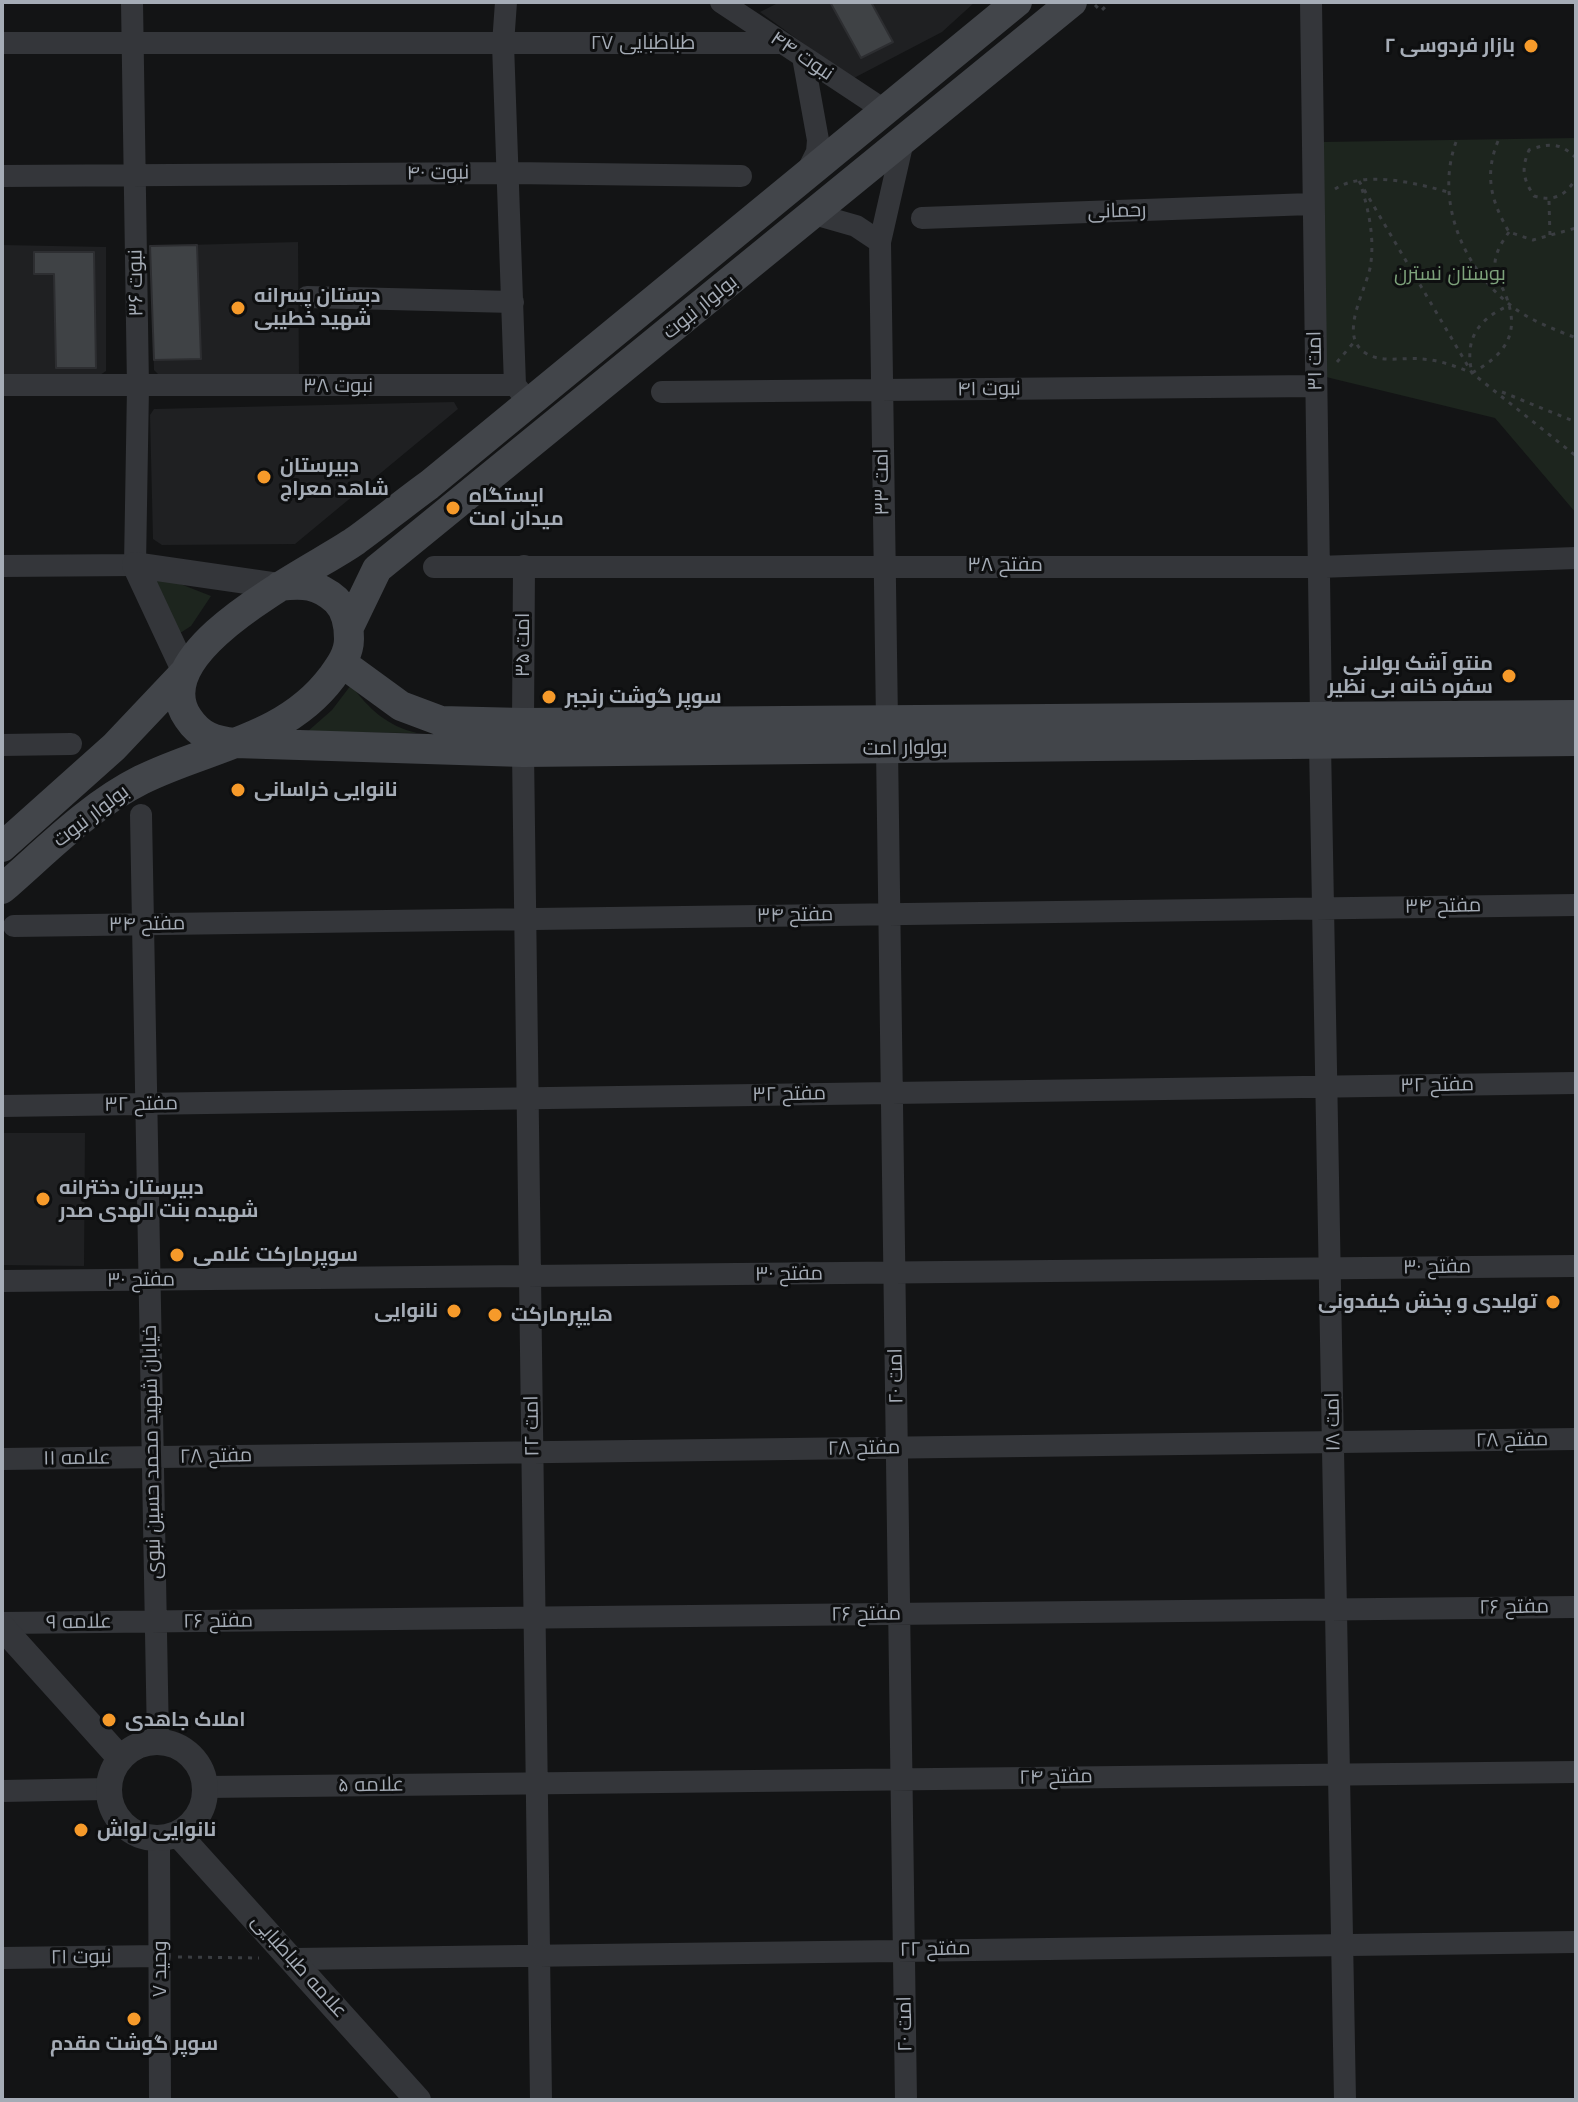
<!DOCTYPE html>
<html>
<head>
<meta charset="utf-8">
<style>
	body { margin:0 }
	#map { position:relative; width:1578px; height:2102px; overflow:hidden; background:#131415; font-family:Inter,sans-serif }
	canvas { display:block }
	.frame { position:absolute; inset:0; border:4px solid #a5acb6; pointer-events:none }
</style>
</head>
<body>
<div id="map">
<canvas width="1578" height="2102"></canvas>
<div class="frame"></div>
</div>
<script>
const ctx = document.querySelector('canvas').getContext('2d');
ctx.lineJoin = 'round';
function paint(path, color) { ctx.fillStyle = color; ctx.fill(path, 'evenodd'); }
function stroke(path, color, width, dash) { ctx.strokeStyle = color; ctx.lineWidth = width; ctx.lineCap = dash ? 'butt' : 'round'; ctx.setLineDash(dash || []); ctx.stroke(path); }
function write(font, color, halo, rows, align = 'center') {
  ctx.font = font + ' Inter,Cairo,sans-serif'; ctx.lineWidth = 6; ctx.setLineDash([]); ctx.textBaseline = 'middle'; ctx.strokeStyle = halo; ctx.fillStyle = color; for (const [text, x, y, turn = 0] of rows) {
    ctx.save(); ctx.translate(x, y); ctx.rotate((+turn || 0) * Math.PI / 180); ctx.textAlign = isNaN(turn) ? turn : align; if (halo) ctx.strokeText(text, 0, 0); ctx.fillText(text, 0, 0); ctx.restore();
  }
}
paint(new Path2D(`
	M780 2H975L942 32 852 79 760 12Z
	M298 242 299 375 161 377 154 370 150 246Z
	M2 245 106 247V371L97 377 2 378Z
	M454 402 458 409 295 544 162 545 153 539 150 415 154 409Z
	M2 1133H85L84 1266 2 1265Z`), '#1f2022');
paint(new Path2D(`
	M1576 138V513L1495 418 1322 376 1323 142Z
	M165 578 211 596 191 626 174 637 148 583Z
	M351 685C369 709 387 726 417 733L307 732 332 710Z`), '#1d251e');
const building = new Path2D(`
	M830 2H871L893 42 861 58Z
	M197 245 201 359 154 360 150 246Z
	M34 252H94L96 368H56L54 274H34Z`);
paint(building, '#3f4245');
stroke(building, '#2d2e31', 2);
stroke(new Path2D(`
	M1095 5 1101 11 1110 2
	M1498 141C1484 175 1491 201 1509 232L1533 240 1576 228
	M1456 142C1435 200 1462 266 1509 304 1528 320 1554 329 1576 338
	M1576 158C1560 142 1549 143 1529 150 1521 169 1523 179 1534 196 1553 202 1566 196 1576 178
	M1359 181 1472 373 1576 456
	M1335 189C1364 170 1416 183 1448 192
	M1362 189C1369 212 1374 237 1371 262 1369 287 1335 336 1367 354 1383 363 1405 357 1422 359 1439 360 1455 366 1470 372
	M1549 201 1550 237
	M1509 232C1502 242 1494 254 1495 267 1495 276 1503 288 1506 296 1521 335 1504 355 1472 373 1464 339 1478 319 1510 305
	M1337 362 1355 341
	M1502 392 1576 422
	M178 1957 259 1958`), '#3a3d41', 3, [4, 6]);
stroke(new Path2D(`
	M506 2 503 44 515 385
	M721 2 884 110
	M1311 2 1321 719
	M2 43H782
	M803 57 818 140 817 152 807 172
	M2 176 511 173 741 176
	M814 214 856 226 880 242
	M922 218 1311 204
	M307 297 513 302
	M2 385H515L529 403
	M662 392 1316 386
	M2 566 135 565 138 387 132 2
	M434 567H1318L1576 558
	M887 721 880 242 903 141
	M523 723 524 566
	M1320 744 1345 2100
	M2 745 71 744
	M887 748 906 2100
	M523 752 541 2100
	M141 815 158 1741
	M14 926 1576 905
	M2 1106 1576 1083
	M2 1281 1576 1266
	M2 1459 1576 1439
	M2 1623 1576 1607
	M205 1787 1576 1772
	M2 1791 108 1789
	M159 1838 160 2100
	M2 1958 160 1956
	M294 1959 1576 1942`), '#34363a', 22);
stroke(new Path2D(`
	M135 565 280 586
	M135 565 185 672
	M2 1627 120 1758
	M109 1790a48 48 0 1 1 96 0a48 48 0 1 1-96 0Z
	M178 1834 418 2100`), '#34363a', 26);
stroke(new Path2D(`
	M1017 2 429 485C404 503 380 523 355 541 314 570 141 650 188 718 200 736 214 741 235 743L523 752 1576 741
	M349 627 377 569 1072 2
	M342 663 401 706 441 721 523 723 1576 715
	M2 847 114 747 185 672
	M2 889C46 851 89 806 141 780 207 747 285 740 332 677 340 666 349 654 349 639 349 626 346 610 336 600 318 584 303 583 280 586`), '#42454a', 30);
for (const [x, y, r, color] of [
	[1531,46,8,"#f69a2a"],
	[238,308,8,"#f69a2a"],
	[264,477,8,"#f69a2a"],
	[453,508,8,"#f69a2a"],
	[1509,676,8,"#f69a2a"],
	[549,697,8,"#f69a2a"],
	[238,790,8,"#f69a2a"],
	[43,1199,8,"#f69a2a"],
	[177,1255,8,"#f69a2a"],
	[1553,1302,8,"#f69a2a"],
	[454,1311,8,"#f69a2a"],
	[495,1315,8,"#f69a2a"],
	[109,1720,8,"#f69a2a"],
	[81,1830,8,"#f69a2a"],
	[134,2019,8,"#f69a2a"]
]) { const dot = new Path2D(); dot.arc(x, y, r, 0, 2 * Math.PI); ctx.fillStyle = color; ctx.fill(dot); stroke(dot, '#0e0f10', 3); }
write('20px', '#a5acb6', '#0e0f10', [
	["طباطبایی ۲۷",643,43],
	["نبوت ۴۴",802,56,34],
	["نبوت ۴۰",438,173,-1],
	["رحمانی",1117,211,-2],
	["نبوت ۳۶",136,283,-91],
	["بولوار نبوت",700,307,-39],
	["امت ۳۱",1315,361,-91],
	["نبوت ۳۸",338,386],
	["نبوت ۴۱",989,389,-1],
	["امت ۳۳",882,482,-91],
	["مفتح ۳۸",1005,565],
	["امت ۳۵",523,645,-90],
	["بولوار امت",905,748,-1],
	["بولوار نبوت",91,816,-37],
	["مفتح ۳۴",1443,906,-1],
	["مفتح ۳۴",795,915,-1],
	["مفتح ۳۴",147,924,-1],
	["مفتح ۳۲",1437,1085,-1],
	["مفتح ۳۲",789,1094,-1],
	["مفتح ۳۲",141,1104,-1],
	["مفتح ۳۰",1437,1267,-1],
	["مفتح ۳۰",789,1274,-1],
	["مفتح ۳۰",141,1280,-1],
	["امت ۲۰",896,1376,-91],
	["امت ۱۸",1333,1422,-91],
	["امت ۲۲",532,1426,-91],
	["مفتح ۲۸",1512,1440,-1],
	["مفتح ۲۸",864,1448,-1],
	["خیابان شهید محمد حسین نبوی",152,1452,-91],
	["مفتح ۲۸",216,1456,-1],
	["علامه ۱۱",77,1458,-1],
	["مفتح ۲۶",1514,1607,-1],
	["مفتح ۲۶",866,1614,-1],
	["مفتح ۲۶",218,1621,-1],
	["علامه ۹",79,1622,-1],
	["مفتح ۲۴",1056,1777,-1],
	["علامه ۵",371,1785,-1],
	["مفتح ۲۲",935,1949,-1],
	["نبوت ۲۱",81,1957,-1],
	["علامه طباطبایی",299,1966,48],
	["وحید ۷",160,1969,-90],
	["امت ۲۰",905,2024,-91]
]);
write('bold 20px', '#a5acb6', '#0e0f10', [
	["بازار فردوسی ۲",1515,46,"right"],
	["دبستان پسرانه",254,296],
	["شهید خطیبی",254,319],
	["دبیرستان",280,466],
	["شاهد معراج",280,489],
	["ایستگاه",469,496],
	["میدان امت",469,519],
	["منتو آشک بولانی",1493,664,"right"],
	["سفره خانه بی نظیر",1493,687,"right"],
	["سوپر گوشت رنجبر",565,697],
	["نانوایی خراسانی",254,790],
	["دبیرستان دخترانه",59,1188],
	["شهیده بنت الهدی صدر",59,1211],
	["سوپرمارکت غلامی",193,1255],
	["تولیدی و پخش کیفدونی",1537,1302,"right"],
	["نانوایی",438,1311,"right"],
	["هایپرمارکت",511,1315],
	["املاک جاهدی",125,1720],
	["نانوایی لواش",97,1830],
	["سوپر گوشت مقدم",134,2044,"center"]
], 'left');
write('20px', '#7da27b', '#0e0f10', [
	["بوستان نسترن",1450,274]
]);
</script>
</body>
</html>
